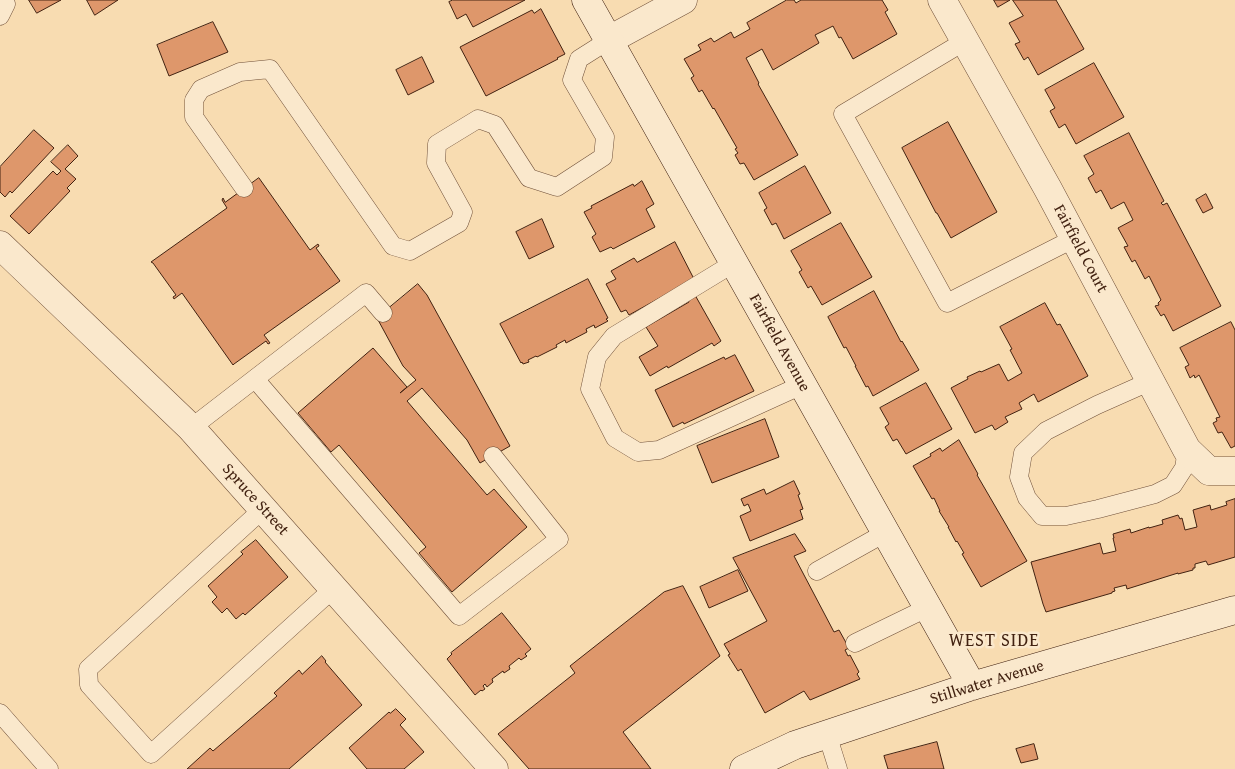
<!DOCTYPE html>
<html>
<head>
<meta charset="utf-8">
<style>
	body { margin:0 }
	canvas { display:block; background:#f8dcb1 }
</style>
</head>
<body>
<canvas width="1235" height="769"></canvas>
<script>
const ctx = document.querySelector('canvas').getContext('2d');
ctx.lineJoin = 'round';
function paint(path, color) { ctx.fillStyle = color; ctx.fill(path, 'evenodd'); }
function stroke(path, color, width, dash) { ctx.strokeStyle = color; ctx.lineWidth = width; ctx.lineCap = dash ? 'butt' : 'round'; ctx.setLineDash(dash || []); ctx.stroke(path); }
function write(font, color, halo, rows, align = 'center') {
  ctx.font = font + ' "Gentium Book Plus",serif'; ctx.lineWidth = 5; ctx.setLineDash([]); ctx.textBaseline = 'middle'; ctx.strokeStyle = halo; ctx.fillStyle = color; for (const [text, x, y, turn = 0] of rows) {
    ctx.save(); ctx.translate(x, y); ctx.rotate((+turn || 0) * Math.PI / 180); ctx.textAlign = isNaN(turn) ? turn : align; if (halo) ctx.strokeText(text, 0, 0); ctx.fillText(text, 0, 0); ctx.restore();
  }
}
const building = new Path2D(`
	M29 0H61L37 13Z
	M87 0H118L95 15Z
	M453 0H525L473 27 466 14 457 19 449 2Z
	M787 0H794L796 3 801 0H882L888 10 885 12 897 34 853 59 841 37 839 38 833 26 815 35 819 43 773 70 762 49 746 58 759 83 758 84 798 155 754 180 744 163 740 164 735 155 738 153 735 149 737 148 714 108 713 109 702 90 699 92 691 78 694 76 684 59 701 50 698 45 711 38 714 42 731 32 734 38 750 29 747 23Z
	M994 0H1010L998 7Z
	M1013 0H1056L1084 49 1038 75 1028 57 1024 60 1015 44 1020 42 1009 23 1023 16Z
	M541 9 565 54 557 58 558 59 486 96 460 47 532 10 534 13Z
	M213 22 228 52 169 76 157 45Z
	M422 57 434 82 408 95 396 70Z
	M1094 63 1124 117 1076 144 1065 124 1059 128 1050 111 1055 108 1045 90Z
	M948 122 997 212 951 238 937 213H936L902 148Z
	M34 130 54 148 12 193 10 191 5 197 0 192V167Z
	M1129 133 1164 201 1161 203 1163 205 1167 203 1221 306 1173 331 1164 314 1161 316 1155 306 1159 305 1158 303 1161 300 1149 276 1145 279 1135 260 1132 262 1124 247 1128 246 1118 228 1133 220 1124 202 1111 209 1101 190 1096 193 1088 178 1094 174 1084 156Z
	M68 145 78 156 65 169 76 179 67 188 70 191 29 234 10 216 53 171 57 175 61 171 51 162Z
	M805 166 831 213 784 239 776 223 772 225 764 210 767 208 759 193Z
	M259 178 310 250 318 244 319 246 316 248 340 281 264 335 270 343 268 344 266 341 234 364 233 365 182 293 174 299 173 297 176 295 153 263 151 262 227 208 222 200 223 198 225 202Z
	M642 181 654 204 646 209 655 227 613 249 611 247 600 252 592 237 596 234 584 212 592 208 591 206 633 184 634 186Z
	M1206 194 1213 208 1203 213 1196 200Z
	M542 219 554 247 529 259 516 232Z
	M841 223 872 277 822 305 811 286 808 288 799 272 802 270 791 251Z
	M675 242 694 279 629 315 626 310 621 312 606 284 616 279 611 271 634 258 637 262Z
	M588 279 608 318 606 319 608 321 595 328 594 325 586 329 587 332 566 343 565 340 556 345 557 347 537 357 536 356 528 360 529 362 523 364 522 362 521 363 500 324Z
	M418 284 427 295 510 446 480 463 467 440 422 388 407 401 487 495 494 489 527 527 452 592 419 553 426 547 339 445 331 452 298 413 373 348 407 387 400 393 416 380 403 366 377 318Z
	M874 291 901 342 902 341 919 370 873 396 868 386 866 387 855 366H856L846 347 844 348 828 317Z
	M695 295 721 341 714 346 712 343 668 368 667 366 650 376 639 357 658 346 646 327 689 302 688 299Z
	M1045 303 1057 325 1060 324 1088 376 1038 402 1034 394 1019 403 1022 409 1005 417 1008 422 995 430 992 425 975 433 951 388 968 379 967 377 980 371 981 372 999 364 1008 381 1022 373 1010 350 1012 349 1000 327Z
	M1231 322 1235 330V446L1231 448 1222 432 1218 433 1213 423 1217 421 1216 418 1220 417 1199 375 1195 378 1194 375 1190 378 1185 367 1189 365 1180 348Z
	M735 355 754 391 684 424 683 422 673 427 655 390 724 357 725 359Z
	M926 383 952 429 906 454 897 439 893 441 885 427 889 424 880 408Z
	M765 419 779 457 712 483 697 446Z
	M959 440 978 474 977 475 1027 561 981 587 962 554 964 553 957 541 956 542 948 527H949L939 511H940L934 498 932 499 913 466 931 456 930 454 940 448 942 451Z
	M794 481 800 494 798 495 803 509 800 510 803 519 750 541 740 516 751 511 748 504 744 506 741 499 764 489 766 494Z
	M1235 499V557L1208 565 1206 561 1195 564V568H1193V570L1178 574V573L1127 589 1126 585 1114 588 1115 591 1112 592V593L1046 612 1043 604 1031 562 1100 543 1103 554 1116 551 1113 538H1114L1113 534 1130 529 1131 533 1149 527V528L1163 524 1162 520 1178 515 1180 519 1182 518 1185 530 1197 527 1193 510 1210 505 1211 510 1227 505 1226 502Z
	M795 534 806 551 794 556 834 632 839 630 849 648 845 650 848 656 850 655 859 672 857 674 860 679 810 700 804 691 765 713 741 669 738 671 728 655 730 654 724 644 767 621 733 558Z
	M256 540 288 577 245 615 243 613 236 619 227 608 222 613 212 602 217 597 208 586 243 554 241 552Z
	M738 570 748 591 709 608 700 587Z
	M683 586 720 656 623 732 651 769H529L498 734 575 673 570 666 664 592Z
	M502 613 531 649 525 654 527 656 521 660 519 658 509 666 510 669 504 673 503 671 492 679 493 682 487 687 485 684 483 686 485 689 482 691 481 690 475 695 447 659 452 654 451 653Z
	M322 656 326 661 325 662 362 705 289 769H187L210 748 213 751 277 696 274 693 299 670 302 674Z
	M396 709 406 719 400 725 424 752 404 769H367L349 748 389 712 390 713Z
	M937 742 944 769H888L884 756Z
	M1034 744 1038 759 1021 763 1016 749Z`);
paint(building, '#de976b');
stroke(building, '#422211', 1);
const lane = new Path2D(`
	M0 16 6 4 4 0
	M965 41 843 114 947 303 1075 238
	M244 188 194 117V100L201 89 240 72 270 69 393 246 410 251 459 223 463 212 436 163 437 144 478 119 495 125 529 178 557 187 603 157 605 137 572 80 579 59 609 40
	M734 263 614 336 597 357 590 389 615 438 638 452 659 450 802 385
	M255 379 459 616 559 539 493 456
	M1151 381 1097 405 1046 431 1023 453 1019 477 1027 498 1042 516H1066L1098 509 1155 494 1173 485 1184 468 1187 450
	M191 428 366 293 383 313
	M263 509 88 669 89 685 151 754 334 588
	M817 571 885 533
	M855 643 927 608
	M0 713 49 769
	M827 734 838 769`);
const street = new Path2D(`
	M942 0 1048 189 1187 450 1209 471H1235
	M609 40 683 0
	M0 245 191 428 494 769`);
const secondary = new Path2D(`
	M586 0 972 686
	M744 769 795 745 972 686 1235 610`);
stroke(lane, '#705039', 19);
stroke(street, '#705039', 29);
stroke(secondary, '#422211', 29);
stroke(lane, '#fae8cc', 18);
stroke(street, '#fae8cc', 28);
stroke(secondary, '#fae8cc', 28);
write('16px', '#422211', '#fae8cc', [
	["Fairfield Court",1080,249,62],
	["Fairfield Avenue",779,343,61],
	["Spruce Street",255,500,48],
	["Stillwater Avenue",987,683,-17]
]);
ctx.letterSpacing = '1px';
write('18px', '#422211', '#fae8cc', [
	["WEST SIDE",994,641]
]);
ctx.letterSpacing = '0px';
</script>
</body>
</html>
